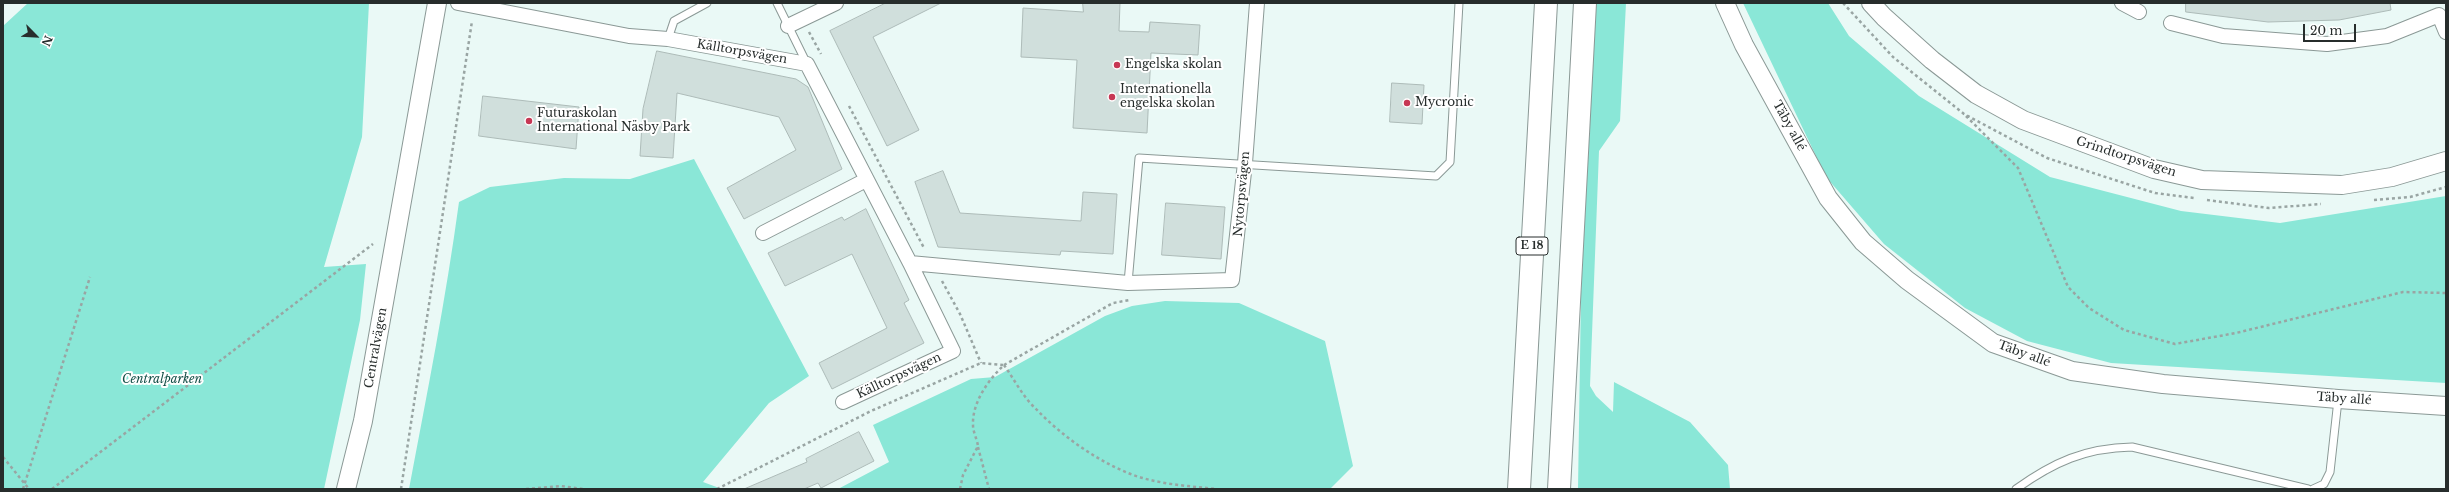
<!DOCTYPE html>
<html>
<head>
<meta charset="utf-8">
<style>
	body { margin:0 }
	#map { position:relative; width:2449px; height:492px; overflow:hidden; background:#eaf9f6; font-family:"Libre Baskerville",serif }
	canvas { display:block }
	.frame { position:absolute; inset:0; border:4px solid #272d2c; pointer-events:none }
	.north { position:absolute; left:16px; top:16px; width:40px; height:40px; -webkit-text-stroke:3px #fff; paint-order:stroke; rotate:114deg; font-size:11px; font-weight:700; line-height:16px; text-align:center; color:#272d2c }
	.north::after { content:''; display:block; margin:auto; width:14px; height:18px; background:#272d2c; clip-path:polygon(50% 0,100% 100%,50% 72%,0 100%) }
	.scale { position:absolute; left:2303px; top:24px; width:53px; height:18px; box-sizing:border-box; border:2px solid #272d2c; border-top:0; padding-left:5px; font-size:12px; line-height:14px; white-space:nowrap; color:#272d2c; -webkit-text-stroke:3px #fff; paint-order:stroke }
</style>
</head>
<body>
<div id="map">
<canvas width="2449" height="492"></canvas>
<div class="frame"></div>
<div class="north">N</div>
<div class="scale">20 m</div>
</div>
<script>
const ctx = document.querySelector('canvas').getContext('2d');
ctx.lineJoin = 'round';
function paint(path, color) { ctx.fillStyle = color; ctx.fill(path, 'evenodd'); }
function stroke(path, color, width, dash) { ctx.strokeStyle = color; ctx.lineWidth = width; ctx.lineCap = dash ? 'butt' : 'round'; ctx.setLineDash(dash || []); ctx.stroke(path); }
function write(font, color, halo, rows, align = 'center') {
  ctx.font = font + ' "Libre Baskerville",serif'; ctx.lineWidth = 4; ctx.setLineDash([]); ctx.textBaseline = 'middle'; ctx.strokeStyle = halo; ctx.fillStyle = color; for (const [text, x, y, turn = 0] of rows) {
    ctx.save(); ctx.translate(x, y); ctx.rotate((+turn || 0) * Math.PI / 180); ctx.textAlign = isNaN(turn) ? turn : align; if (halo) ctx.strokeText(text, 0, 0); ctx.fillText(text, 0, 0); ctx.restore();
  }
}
paint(new Path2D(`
	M28 3H369L362 137 324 267 366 264 360 320 324 489H3V26Z
	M1596 3H1626L1620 121 1599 151 1590 386 1596 396 1613 412 1614 382 1690 422 1728 465 1730 489H1578L1581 293Z
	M1743 3H1828L1849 36 1919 96 2050 177 2181 211 2280 223 2446 196V383L2111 363 2027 341 1965 308 1884 244 1826 177Z
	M694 159 809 376 769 403 703 482 722 489H409C427 394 446 298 459 202L490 187 564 178 630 179Z
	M1165 301 1239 303 1325 341 1353 466 1330 489H838L889 462 873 425 971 379 995 377 1105 316 1132 306Z`), '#8ae7d7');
const building = new Path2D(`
	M886 3H941L873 37 919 130 887 146 830 31Z
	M1083 3H1120L1119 31 1149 32 1150 22 1200 25 1198 55 1151 53 1147 133 1073 128 1077 60 1021 57 1023 8 1083 12Z
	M2186 3H2390L2391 10 2339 20 2268 22 2186 12Z
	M657 51 796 79 808 87 842 169 744 219 727 188 796 150 779 117 677 93 673 158 640 156 643 109Z
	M1392 83 1424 85 1422 124 1390 122Z
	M483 96 579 107 576 149 479 136Z
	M943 171 960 213 1081 221 1083 192 1117 194 1113 254 1061 251 1060 255 938 247 915 182Z
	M1166 203 1225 207 1221 259 1162 255Z
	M866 209 909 300 904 303 924 343 832 389 819 363 887 328 852 254 785 286 768 253 842 217 844 220Z
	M859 432 874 461 821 488 818 483 804 489H744L807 462 806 459Z`);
paint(building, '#d0dfdc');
stroke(building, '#adbbb8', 1);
const service = new Path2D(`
	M777 3 807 64
	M668 39 674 21 707 3
	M1128 283 1139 158 1436 176 1450 162 1459 3
	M2016 489C2054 462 2085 448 2132 447L2308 489
	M2313 489 2324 484 2330 472 2338 400`);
const minor = new Path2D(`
	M458 3 629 36 668 39 807 64 910 263 1128 283 1232 280 1245 163 1257 3
	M2122 3 2139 12
	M2171 23 2223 36 2327 44 2387 36 2439 15 2446 32
	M788 26 836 3
	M763 233 866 180
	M843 402 953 351 910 263`);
const tertiary = new Path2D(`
	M1725 3 1744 45 1828 198 1863 242 1907 280 1993 343 2072 371 2163 384 2338 399 2446 406
	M1871 3 1884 17 1932 60 1976 94 2023 120 2154 169 2202 180 2342 185 2392 177 2446 161
	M346 489 363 421 437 3`);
const motorway = new Path2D(`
	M1519 489 1546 3
	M1559 489 1585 3`);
stroke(service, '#8b9996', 9);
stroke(minor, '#8b9996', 16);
stroke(tertiary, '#8b9996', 20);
stroke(motorway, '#8b9996', 24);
stroke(new Path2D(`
	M1843 3 1893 57 1964 114 2047 158 2155 193 2194 198
	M809 32 821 54
	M849 106 924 248
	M1966 116 2018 168 2068 287 2089 308 2124 330 2175 344 2236 333 2403 292 2446 293
	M2207 200 2269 208 2321 204
	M2374 200 2410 197 2446 187
	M942 281 960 314 981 363
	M1004 365C1014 379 1023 397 1036 409 1061 435 1094 459 1128 473 1155 484 1187 486 1217 489
	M978 447 989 489
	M3 457 29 489
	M23 489 90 277
	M52 489 373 244
	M401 489 472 21
	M526 489 561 486 583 489
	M717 489 871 411 981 363 1003 365
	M960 489 963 475 978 446C977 439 973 432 973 425 972 403 988 380 1004 365L1113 303 1130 300`), '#99a5a3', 2.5, [3, 3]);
stroke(service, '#fff', 7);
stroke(minor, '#fff', 14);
stroke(tertiary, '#fff', 18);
stroke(motorway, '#fff', 22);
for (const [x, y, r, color] of [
	[1117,65,4,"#c73754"],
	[1112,97,4,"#c73754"],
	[1407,103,4,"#c73754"],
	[529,121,4,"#c73754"]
]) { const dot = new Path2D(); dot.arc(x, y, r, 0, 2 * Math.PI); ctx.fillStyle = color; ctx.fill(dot); stroke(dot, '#fff', 1.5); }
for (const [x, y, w] of [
	[1532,246,32]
]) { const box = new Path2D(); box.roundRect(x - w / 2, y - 9, w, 18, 3); ctx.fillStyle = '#fff'; ctx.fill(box); stroke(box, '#272d2c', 1); }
write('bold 11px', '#272d2c', null, [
	["E 18",1532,246]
]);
write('12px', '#272d2c', '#fff', [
	["Källtorpsvägen",742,52,10],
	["Täby allé",1789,126,61],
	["Grindtorpsvägen",2126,157,18],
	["Nytorpsvägen",1242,194,-85],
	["Centralvägen",376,348,-80],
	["Täby allé",2024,354,20],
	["Källtorpsvägen",899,376,-25],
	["Täby allé",2344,399,4]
]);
write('12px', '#272d2c', '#fff', [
	["Engelska skolan",1125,65],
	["Internationella",1120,90],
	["engelska skolan",1120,104],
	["Mycronic",1415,103],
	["Futuraskolan",537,114],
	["International Näsby Park",537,128]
], 'left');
write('italic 12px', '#124e46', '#fff', [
	["Centralparken",162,380]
]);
</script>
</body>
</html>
